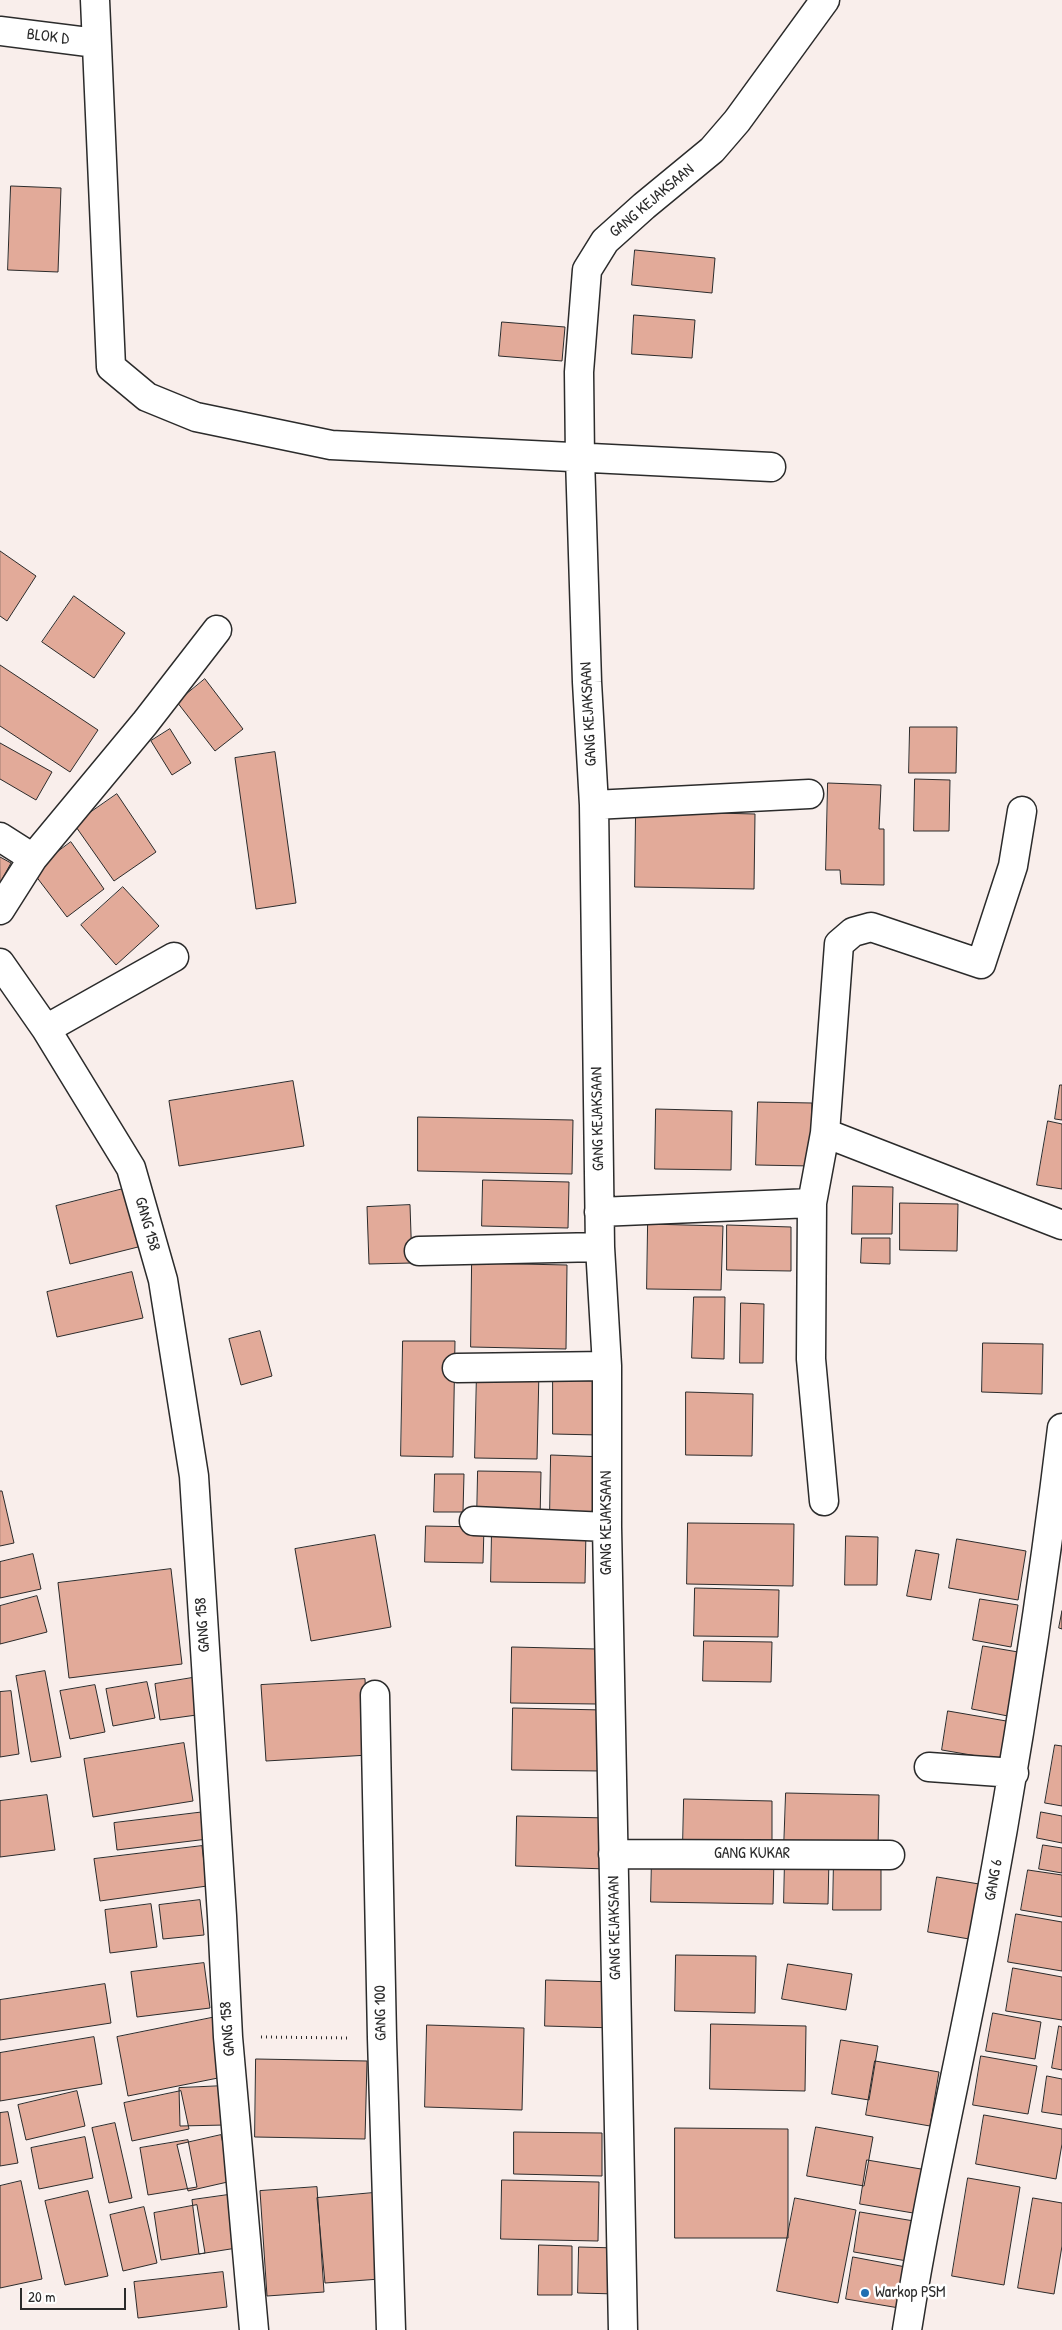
<!DOCTYPE html>
<html>
<head>
<meta charset="utf-8">
<style>
	body { margin:0 }
	#map { position:relative; width:1062px; height:2330px; overflow:hidden; background:#f9eeeb; font-family:"Patrick Hand",sans-serif }
	canvas { display:block }
	.scale { position:absolute; left:20px; top:2288px; width:106px; height:22px; box-sizing:border-box; border:2px solid #2b2b2b; border-top:0; padding-left:6px; font-size:15px; line-height:18px; white-space:nowrap; color:#2b2b2b; -webkit-text-stroke:4px #fff; paint-order:stroke }
</style>
</head>
<body>
<div id="map">
<canvas width="1062" height="2330"></canvas>
<div class="scale">20 m</div>
</div>
<script>
const ctx = document.querySelector('canvas').getContext('2d');
ctx.lineJoin = 'round';
function paint(path, color) { ctx.fillStyle = color; ctx.fill(path, 'evenodd'); }
function stroke(path, color, width, dash) { ctx.strokeStyle = color; ctx.lineWidth = width; ctx.lineCap = dash ? 'butt' : 'round'; ctx.setLineDash(dash || []); ctx.stroke(path); }
function write(font, color, halo, rows, align = 'center') {
  ctx.font = font + ' "Patrick Hand",sans-serif'; ctx.lineWidth = 5; ctx.setLineDash([]); ctx.textBaseline = 'middle'; ctx.strokeStyle = halo; ctx.fillStyle = color; for (const [text, x, y, turn = 0] of rows) {
    ctx.save(); ctx.translate(x, y); ctx.rotate((+turn || 0) * Math.PI / 180); ctx.textAlign = isNaN(turn) ? turn : align; if (halo) ctx.strokeText(text, 0, 0); ctx.fillText(text, 0, 0); ctx.restore();
  }
}
const building = new Path2D(`
	M11 186 61 188 58 272 8 270Z
	M635 250 715 258 712 293 632 285Z
	M634 315 695 320 692 358 632 354Z
	M502 322 565 327 562 361 499 356Z
	M0 551 36 576 7 621 0 616Z
	M74 596 125 633 94 678 42 642Z
	M0 665 98 730 70 772 0 726Z
	M205 679 243 729 215 751 177 702Z
	M910 727H957L956 773H909Z
	M170 729 191 763 172 775 151 741Z
	M0 743 52 772 36 800 0 779Z
	M275 752 296 903 256 909 235 758Z
	M915 779 950 780 949 831H914Z
	M828 783 881 785 879 829H884V885L841 884 840 870H826Z
	M117 794 156 852 114 881 74 824Z
	M636 811 755 814 754 889 635 887Z
	M71 842 104 889 67 917 32 871Z
	M0 857 11 863 0 883Z
	M123 887 159 926 116 965 81 925Z
	M293 1081 304 1146 179 1166 169 1101Z
	M1060 1085H1062V1120L1055 1119Z
	M758 1102 812 1103 811 1166 756 1165Z
	M656 1109 732 1111 731 1170 655 1169Z
	M418 1117 573 1120 572 1174 418 1171Z
	M1048 1121 1062 1124V1189L1037 1185Z
	M483 1180 569 1182 568 1228 482 1226Z
	M135 1186 150 1244 70 1264 56 1206Z
	M853 1186 893 1187 892 1234H852Z
	M900 1203 958 1204 957 1251 900 1250Z
	M410 1205 412 1263 369 1264 367 1207Z
	M648 1224 723 1226 721 1290 647 1289Z
	M727 1225 791 1227V1271L727 1270Z
	M862 1238H890V1264L861 1263Z
	M472 1263 567 1265 566 1349 471 1347Z
	M132 1272 143 1318 57 1337 47 1292Z
	M694 1297H725L724 1359 692 1358Z
	M741 1303 764 1304 763 1363H740Z
	M260 1331 272 1376 241 1385 229 1339Z
	M403 1341H455L453 1457 401 1456Z
	M983 1343 1043 1344 1042 1394 982 1392Z
	M477 1369 539 1370 537 1459 475 1458Z
	M553 1380 600 1381 599 1435 553 1434Z
	M686 1392 753 1394 752 1456 686 1455Z
	M551 1455 606 1457 605 1515 550 1514Z
	M478 1471 541 1472 540 1521 477 1520Z
	M435 1474H464L463 1512H434Z
	M0 1491H2L14 1543 0 1546Z
	M688 1523 794 1524 793 1586 687 1584Z
	M426 1526 484 1527 483 1563 425 1562Z
	M492 1528 586 1530 585 1583 491 1582Z
	M375 1535 391 1627 311 1641 295 1549Z
	M846 1536 878 1537 877 1585H845Z
	M957 1539 1026 1551 1018 1600 949 1588Z
	M916 1550 939 1554 931 1600 907 1596Z
	M33 1554 41 1589 0 1598V1562Z
	M171 1569 182 1664 69 1678 58 1583Z
	M695 1588 779 1590 778 1637 694 1636Z
	M37 1596 47 1632 0 1644V1606Z
	M980 1599 1018 1605 1011 1647 973 1640Z
	M1062 1611V1629L1059 1628Z
	M704 1641 772 1642 771 1682 703 1681Z
	M983 1646 1024 1653 1013 1717 972 1709Z
	M512 1647 597 1649 596 1704 511 1703Z
	M45 1671 61 1757 31 1762 16 1676Z
	M198 1677 204 1714 160 1720 155 1684Z
	M365 1679 369 1755 266 1761 261 1685Z
	M147 1682 155 1718 113 1726 106 1689Z
	M95 1685 105 1732 70 1739 60 1691Z
	M11 1691 19 1754 0 1757V1692Z
	M513 1708 603 1710 602 1771 512 1770Z
	M948 1711 1012 1722 1006 1761 942 1750Z
	M184 1743 193 1801 93 1817 84 1759Z
	M1055 1745 1062 1746V1806L1045 1803Z
	M786 1793 879 1795 878 1850 784 1849Z
	M47 1795 55 1850 0 1857V1801Z
	M684 1799 772 1801V1846L683 1844Z
	M213 1811 216 1838 117 1850 114 1823Z
	M1041 1812 1062 1816V1843L1037 1838Z
	M517 1816 608 1818 607 1869 516 1866Z
	M1043 1845 1062 1848V1873L1039 1869Z
	M202 1846 207 1886 100 1901 94 1859Z
	M652 1854 774 1857 773 1904 651 1902Z
	M834 1856H881V1910H833Z
	M785 1857 829 1858 828 1904 784 1903Z
	M1028 1870 1062 1875V1917L1021 1910Z
	M937 1877 985 1885 975 1940 928 1932Z
	M200 1900 204 1935 163 1939 159 1905Z
	M151 1904 157 1947 110 1953 105 1910Z
	M1016 1914 1062 1922V1971L1008 1962Z
	M676 1955 756 1956 755 2013 675 2011Z
	M204 1963 210 2008 137 2017 131 1972Z
	M788 1964 852 1974 846 2010 782 1999Z
	M1013 1968 1062 1977V2020L1006 2011Z
	M546 1980 616 1982 615 2028 545 2026Z
	M105 1984 111 2023 0 2040V2000Z
	M993 2013 1041 2022 1035 2059 986 2051Z
	M216 2017 228 2076 128 2096 117 2037Z
	M711 2024 806 2026 805 2091 710 2089Z
	M427 2025 524 2028 522 2110 425 2107Z
	M1059 2026 1062 2027V2070L1052 2068Z
	M94 2037 102 2084 0 2101V2053Z
	M841 2040 878 2046 869 2100 832 2094Z
	M981 2056 1037 2066 1028 2114 973 2105Z
	M256 2059 367 2061 365 2139 255 2137Z
	M875 2061 939 2072 930 2126 866 2115Z
	M1047 2076 1062 2079V2115L1042 2112Z
	M224 2086 225 2125 180 2126 179 2088Z
	M77 2091 85 2126 26 2140 18 2105Z
	M181 2091 189 2129 132 2141 124 2103Z
	M8 2112 18 2163 0 2166V2113Z
	M984 2115 1062 2129V2144L1056 2179 976 2164Z
	M115 2123 132 2198 109 2203 92 2128Z
	M816 2127 873 2137 864 2186 807 2176Z
	M675 2128 788 2129V2238H675Z
	M514 2132 602 2133V2176L514 2174Z
	M221 2135 232 2181 188 2191 177 2145Z
	M85 2137 93 2178 39 2189 31 2148Z
	M188 2140 197 2187 148 2195 140 2148Z
	M867 2160 927 2170 919 2214 860 2204Z
	M968 2178 1020 2187 1004 2285 952 2276Z
	M502 2180 599 2182 598 2241 501 2239Z
	M21 2181 42 2279 0 2288V2186Z
	M317 2187 324 2292 267 2296 260 2191Z
	M88 2191 108 2276 65 2285 45 2201Z
	M373 2193 380 2279 325 2283 317 2198Z
	M235 2194 243 2247 199 2254 192 2200Z
	M795 2198 856 2210 838 2303 777 2291Z
	M1033 2198 1062 2203V2246L1054 2294 1018 2288Z
	M197 2205 205 2253 161 2260 154 2213Z
	M144 2207 157 2263 123 2271 110 2215Z
	M860 2212 920 2222 913 2262 854 2252Z
	M539 2245 572 2246V2295H538Z
	M579 2247 617 2248V2294L578 2293Z
	M853 2257 911 2268 905 2309 846 2299Z
	M223 2272 227 2307 138 2318 134 2282Z`);
paint(building, '#e2aa99');
stroke(building, '#2b2b2b', 1);
const minor = new Path2D(`
	M95 0 111 367 147 397 196 417 331 445 771 467
	M0 31 96 43
	M594 805 809 794
	M0 837 33 858
	M0 910 33 858 145 723 217 630
	M0 963 46 1029 131 1168 163 1280 194 1476 222 1916 228 2037 254 2330
	M46 1029 174 957
	M825 1133 1062 1225
	M599 1212 812 1203
	M419 1251 600 1247
	M457 1368 607 1366
	M824 1501 811 1359 812 1203 825 1133 839 944 853 932 871 927 981 964 1013 866 1022 811
	M474 1521 607 1527
	M375 1695 382 2038 391 2330
	M929 1767 1014 1773
	M613 1854 890 1855
	M623 2330 607 1527V1366L600 1247 594 805 587 682 580 458 579 372 587 270 605 241 644 206 712 150 737 121 825 0
	M907 2330C928 2195 960 2062 985 1928 1016 1762 1042 1595 1062 1428`);
stroke(minor, '#2b2b2b', 31);
stroke(new Path2D(`
	M261 2037 350 2038`), '#2b2b2b', 3, [1, 4]);
stroke(minor, '#fff', 28);
for (const [x, y, r, color] of [
	[865,2293,5,"#1f6fb2"]
]) { const dot = new Path2D(); dot.arc(x, y, r, 0, 2 * Math.PI); ctx.fillStyle = color; ctx.fill(dot); stroke(dot, '#fff', 2); }
write('16px', '#2b2b2b', '#fff', [
	["BLOK D",48,37,7],
	["GANG KEJAKSAAN",652,201,-40],
	["GANG KEJAKSAAN",589,714,-93],
	["GANG KEJAKSAAN",598,1119,-91],
	["GANG 158",147,1224,74],
	["GANG KEJAKSAAN",607,1523,-90],
	["GANG 158",203,1625,-94],
	["GANG KUKAR",752,1854],
	["GANG 6",994,1880,-80],
	["GANG KEJAKSAAN",615,1928,-91],
	["GANG 100",381,2013,-91],
	["GANG 158",228,2029,-94]
]);
write('16px', '#2b2b2b', '#fff', [
	["Warkop PSM",875,2293]
], 'left');
</script>
</body>
</html>
